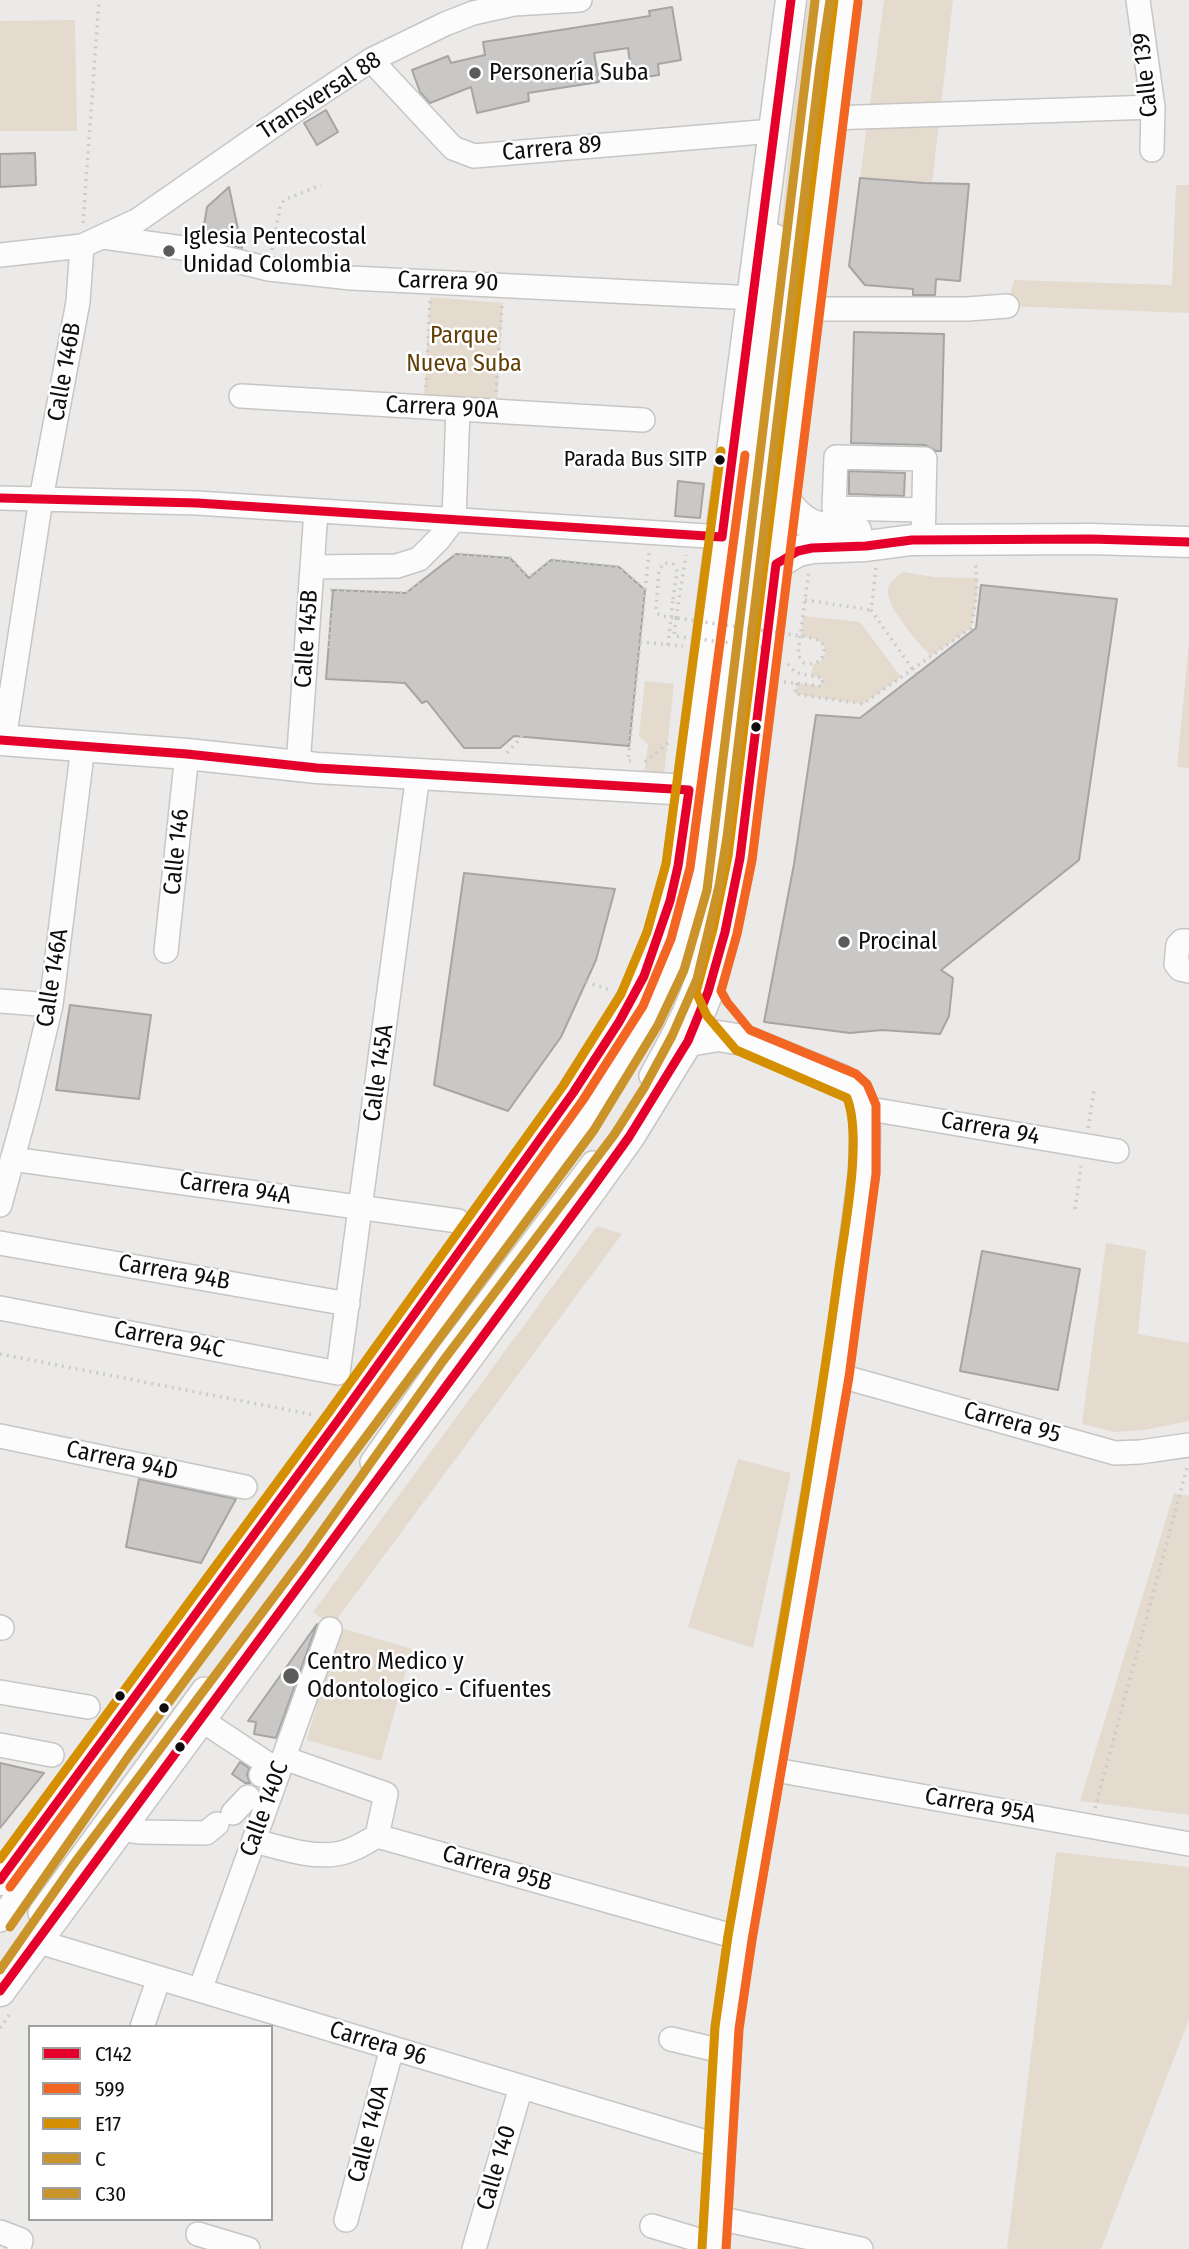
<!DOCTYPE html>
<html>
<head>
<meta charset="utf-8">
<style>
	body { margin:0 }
	#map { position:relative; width:1189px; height:2249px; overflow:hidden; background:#ebeae8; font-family:"Fira Sans Condensed",sans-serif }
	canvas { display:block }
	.legend { position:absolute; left:28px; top:2025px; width:245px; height:196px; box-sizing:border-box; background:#fff; border:2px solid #9f9f9e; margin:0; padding:9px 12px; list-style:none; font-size:21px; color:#0f0e0d }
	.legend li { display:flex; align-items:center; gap:14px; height:35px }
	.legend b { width:35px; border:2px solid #9f9f9e }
</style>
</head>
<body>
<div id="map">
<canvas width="1189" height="2249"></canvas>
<ul class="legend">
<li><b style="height:9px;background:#e4002b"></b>C142</li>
<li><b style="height:9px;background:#f26522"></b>599</li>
<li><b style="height:9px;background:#d48f02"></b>E17</li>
<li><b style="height:9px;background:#cb942a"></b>C</li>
<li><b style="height:9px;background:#cb942a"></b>C30</li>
</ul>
</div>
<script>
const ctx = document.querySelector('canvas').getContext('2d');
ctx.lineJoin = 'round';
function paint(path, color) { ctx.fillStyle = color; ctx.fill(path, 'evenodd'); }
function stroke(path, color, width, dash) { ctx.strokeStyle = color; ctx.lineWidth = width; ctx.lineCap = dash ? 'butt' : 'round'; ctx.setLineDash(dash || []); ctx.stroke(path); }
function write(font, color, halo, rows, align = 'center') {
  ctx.font = font + ' "Fira Sans Condensed",sans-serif'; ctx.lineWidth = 5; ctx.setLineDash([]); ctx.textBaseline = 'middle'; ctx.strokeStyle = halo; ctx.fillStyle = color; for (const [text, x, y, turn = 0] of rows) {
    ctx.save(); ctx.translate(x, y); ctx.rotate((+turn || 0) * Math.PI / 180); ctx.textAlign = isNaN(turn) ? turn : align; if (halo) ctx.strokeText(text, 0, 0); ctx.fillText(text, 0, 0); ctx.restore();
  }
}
paint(new Path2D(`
	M808 0H825L748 621 733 619 778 260 792 125Z
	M884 0H953L932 184 860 178Z
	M75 20 77 131H0V21Z
	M1176 185H1189V313L1007 306 1014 280 1172 285Z
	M430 297 503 303 497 402 424 397Z
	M903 572 934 577 978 578 976 601 971 628 931 656C919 644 884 605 888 588 891 580 897 577 903 572Z
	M803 616 860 622 901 677 863 704 795 694 797 683 821 686 823 678 811 676 813 664 820 662 825 653 824 645 816 639 801 636Z
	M1189 642V768L1177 767Z
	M645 681 674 684 664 775 644 773 648 744 639 736Z
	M597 1226 622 1234 332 1626 313 1612Z
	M1106 1243 1146 1250 1138 1334 1189 1343V1421L1144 1430 1115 1432 1082 1424Z
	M738 1459 791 1473 753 1648 688 1627Z
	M1174 1493 1189 1496V1815L1080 1801Z
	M338 1627 412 1649 381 1761 307 1740Z
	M1056 1852 1189 1867V2019L1101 2249H1007Z`), '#e4dace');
const building = new Path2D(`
	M672 7 681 60 658 64 659 75 632 79 628 48 594 53 599 82 528 93 529 101 477 113 471 87 430 103 420 92 412 70 448 56 451 63 485 55 483 42 650 16 649 11Z
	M326 110 338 132 317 145 304 123Z
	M35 153 36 185 0 187V154Z
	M860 178 924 183 969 184 960 281 936 279 935 295H913V289L865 285 849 266Z
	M229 187 242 248 202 238 207 207Z
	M854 332 944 334 941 451H936L925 445 851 443Z
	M849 471 905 473 904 496 849 494Z
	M678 481 704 484 700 518 675 516Z
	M456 554 510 558 529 578 551 560 619 567 645 590 629 746 514 736 500 748H464L427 701 422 703 405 683 326 679 333 590 406 593Z
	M981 585 1117 599 1079 860 941 970 953 978 949 1016 940 1034 882 1030 850 1033 764 1022 794 864 816 715 860 718 976 628Z
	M464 873 615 889 596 960 561 1037 508 1111 434 1085Z
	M70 1005 151 1015 139 1099 56 1090Z
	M982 1251 1080 1269 1058 1390 960 1371Z
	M139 1479 236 1499 201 1563 126 1547Z
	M317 1624 276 1738 254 1734 256 1722 248 1721Z
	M240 1762 249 1768 247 1775 250 1783H245L232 1774Z
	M0 1763 44 1773 0 1828Z`);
paint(building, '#c9c8c7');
stroke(building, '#a6a5a3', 2);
const minor = new Path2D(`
	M1138 0 1153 107 1152 150
	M371 60 453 148 474 156 773 131
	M830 118 1153 107
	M103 237 183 248 269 269 351 278 754 298
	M0 255 82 246 138 220 303 105 371 60 445 24 473 13 514 4 580 0
	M807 309H968L1007 306
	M241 396 643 420
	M0 498 197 503 722 537
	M923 541C924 513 924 486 925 459L836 457 834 508 924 510
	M312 567 397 566 419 559 439 539 454 519 458 409
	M4 740 41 499 78 302 82 246
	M298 766 316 511
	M1189 941H1182L1178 945 1176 964 1180 969 1189 971
	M166 951 187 754
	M0 1001 51 1005
	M651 1076C668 1045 686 1013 697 979 712 936 720 882 727 837L781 401 820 66 830 0
	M864 1108 1117 1151
	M12 1159 458 1221
	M0 1205 28 1102 51 1005 83 746
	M0 1243 348 1304
	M0 1308 338 1373 418 774
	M837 1375 1115 1453 1140 1452 1189 1445
	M0 1436 245 1487
	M372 1462 443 1361 593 1163
	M0 1627 2 1628
	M0 1692 88 1707
	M200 1719 268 1764 261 1775
	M0 1745 52 1755
	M284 1758 386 1794 377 1836
	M770 1769 1189 1844
	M233 1813 248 1797
	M119 1829 139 1832 206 1833 217 1824
	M254 1841C280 1847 309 1858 336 1854 351 1852 365 1843 377 1836L740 1938
	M40 1913 204 1689
	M0 1920 118 1750 584 1123 647 1020 672 966 695 889 775 236
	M36 1941 719 2146
	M200 1990 330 1629
	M142 2027 159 1978
	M671 2039 726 2052
	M718 2218 861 2249
	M346 2220 392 2048
	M652 2226 715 2245
	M0 2232 21 2240 19 2249
	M198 2234 248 2249
	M474 2249 521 2087`);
const major = new Path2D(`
	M784 499C805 530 820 528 856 531
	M776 564 798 551 812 548 866 546 912 540 1091 539 1189 542
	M0 740 187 754 317 768 689 790
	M688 1041 718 1036 743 1040 842 1080 857 1091 864 1108 865 1135 864 1172 837 1375 740 1938 727 2028 714 2249
	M0 1880 339 1419 573 1093 619 1022 644 976 659 936 678 866 791 0
	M0 1991 593 1187 629 1137 688 1041 708 992 725 932 740 858 846 0`);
stroke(minor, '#c7c6c5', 26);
stroke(major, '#c7c6c5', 33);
stroke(new Path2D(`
	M83 223 99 0
	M272 250 280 208 284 200 321 185
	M426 387 430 301
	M496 392 502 305
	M454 556 456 554 510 558 526 574 533 575 551 560 619 567 645 590
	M876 568 871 610 916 674
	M330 590 406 593 420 582
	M805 600 871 610
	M676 618 686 555
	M640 642 683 646
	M668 645 673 599
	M799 645 809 571
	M329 648 332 606
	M784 682 822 686 823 678 796 673 788 664
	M797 683 795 694 863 704 971 628C975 606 979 585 975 562
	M507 753 524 734
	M631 761H628L649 553
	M645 762 669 742
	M586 982 610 990
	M1088 1128 1094 1091
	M1075 1209 1081 1166
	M0 1354 314 1415
	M1095 1808 1188 1464
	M0 2028 10 2014`), '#cbcbca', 3.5, [2, 5]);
stroke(minor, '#fcfcfc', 23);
stroke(major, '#fcfcfc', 30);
stroke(new Path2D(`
	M673 599 677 571 673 564 664 563 659 570 656 608 657 613 662 616 808 637 816 639 824 645C825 660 818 665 804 663L798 655 799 645
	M676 618 674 636 787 650`), '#cbcbca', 3.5, [2, 5]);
stroke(new Path2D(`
	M0 498 197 503 722 537 791 0
	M0 740 187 754 317 768 689 790 678 866 670 901 644 976 619 1022 573 1093 339 1419 0 1880
	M0 1991 593 1187 629 1137 688 1041 708 992 725 932 740 858 776 564 798 551 812 548 866 546 912 540 1091 539 1189 542`), '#e4002b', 9);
stroke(new Path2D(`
	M10 1887 349 1426 583 1100 643 1006 671 939 690 868 745 455
	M726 2249 739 2029 752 1940 849 1377 876 1174V1105L867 1084 856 1074 750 1030 727 1002 721 991 737 934 752 860 858 2`), '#f26522', 9);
stroke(new Path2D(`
	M0 1859 329 1412 563 1086 621 994 647 932 666 864 721 451
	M702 2248 715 2027 728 1936C766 1716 808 1497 838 1276 844 1231 863 1139 847 1098L736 1050 707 1016 696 992 713 929 728 856 834 0`), '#d48f02', 9);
stroke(new Path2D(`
	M0 1970 73 1865 306 1554 443 1361 614 1135 644 1088 672 1036 697 979 719 886 727 837 820 66 830 0`), '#cb942a', 9);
stroke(new Path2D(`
	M10 1927 128 1757 594 1130 658 1025 684 970 707 890 815 1`), '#cb942a', 9);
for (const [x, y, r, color] of [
	[475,73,7,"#5c5b5a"],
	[169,251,7,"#5c5b5a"],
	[720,460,6,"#0f0e0d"],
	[756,727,6,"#0f0e0d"],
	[844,942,7,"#5c5b5a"],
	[291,1676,9,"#5c5b5a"],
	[120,1696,6,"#0f0e0d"],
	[164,1708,6,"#0f0e0d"],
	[180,1747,6,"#0f0e0d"]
]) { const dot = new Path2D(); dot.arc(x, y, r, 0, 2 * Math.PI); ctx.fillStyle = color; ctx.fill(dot); stroke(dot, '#fff', 2.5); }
write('22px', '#0f0e0d', '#fff', [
	["Parada Bus SITP",707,460]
], 'right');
write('24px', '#0f0e0d', '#fff', [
	["Personería Suba",489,73],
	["Iglesia Pentecostal",183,237],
	["Unidad Colombia",183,265],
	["Procinal",858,942],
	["Centro Medico y",307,1662],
	["Odontologico - Cifuentes",307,1690]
], 'left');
write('24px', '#0f0e0d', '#fff', [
	["Calle 139",1146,75,-96],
	["Transversal 88",320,96,-33],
	["Carrera 89",552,149,-5],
	["Carrera 90",448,282,2],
	["Calle 146B",65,372,-80],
	["Carrera 90A",442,408,3],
	["Calle 145B",307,639,-86],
	["Calle 146",177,852,-84],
	["Calle 146A",53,978,-81],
	["Calle 145A",379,1073,-82],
	["Carrera 94",990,1129,10],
	["Carrera 94A",235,1189,8],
	["Carrera 94B",174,1273,10],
	["Carrera 94C",169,1340,11],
	["Carrera 95",1012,1423,15],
	["Carrera 94D",122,1461,12],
	["Carrera 95A",980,1806,10],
	["Calle 140C",265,1809,-70],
	["Carrera 95B",497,1869,16],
	["Carrera 96",378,2044,17],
	["Calle 140A",369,2134,-75],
	["Calle 140",497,2168,-74]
]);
write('24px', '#613e06', '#fff', [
	["Parque",464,336],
	["Nueva Suba",464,364]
]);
</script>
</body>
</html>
